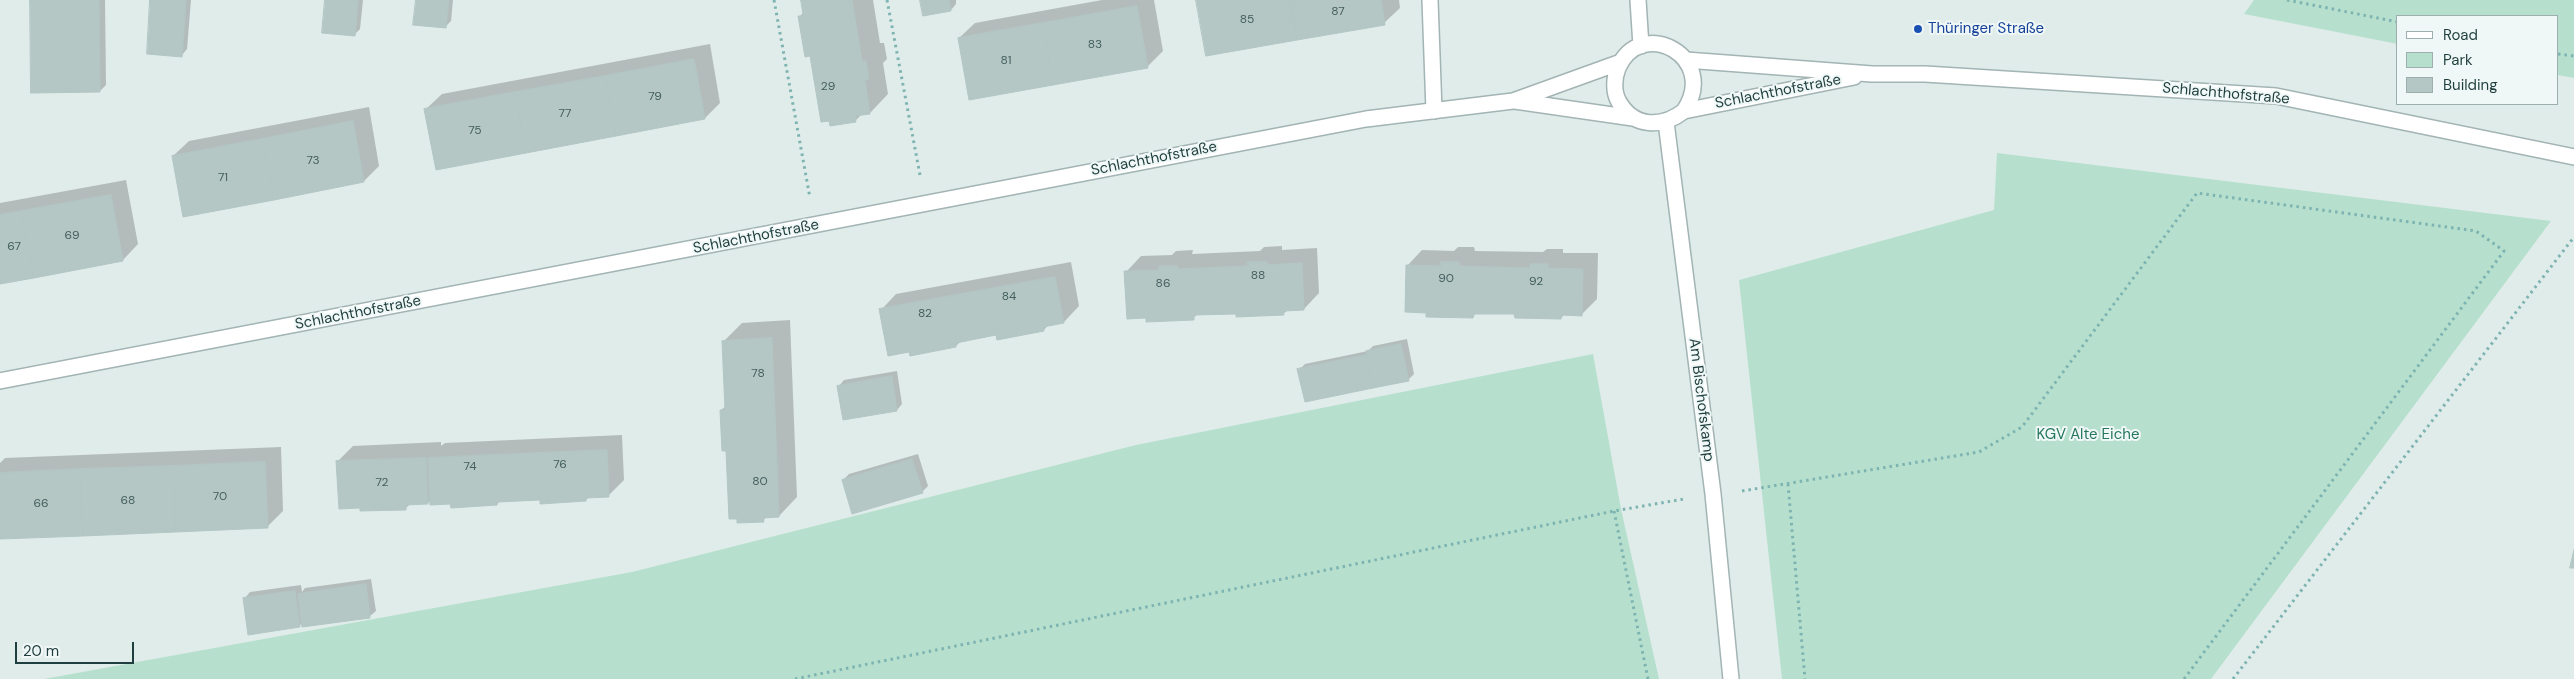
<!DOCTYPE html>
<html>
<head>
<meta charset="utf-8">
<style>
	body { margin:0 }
	#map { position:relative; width:2574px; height:679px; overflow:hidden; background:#e0ecea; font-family:"DM Sans",sans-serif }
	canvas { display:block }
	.legend { position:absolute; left:2396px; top:15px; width:162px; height:90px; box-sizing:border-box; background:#f0f8f7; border:1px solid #9caead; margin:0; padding:6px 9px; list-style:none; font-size:15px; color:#1f3e3e }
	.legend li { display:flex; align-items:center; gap:10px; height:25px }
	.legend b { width:25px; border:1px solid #9caead }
	.scale { position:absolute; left:15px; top:642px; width:119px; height:22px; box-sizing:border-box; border:2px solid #1f3e3e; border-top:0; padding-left:6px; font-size:15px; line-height:18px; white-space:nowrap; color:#1f3e3e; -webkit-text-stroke:4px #f0f8f7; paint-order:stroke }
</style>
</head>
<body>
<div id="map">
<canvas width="2574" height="679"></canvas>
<ul class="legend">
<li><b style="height:6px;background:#fff"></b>Road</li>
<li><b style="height:14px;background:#b6e0cd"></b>Park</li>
<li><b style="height:14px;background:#b5c7c4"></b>Building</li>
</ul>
<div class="scale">20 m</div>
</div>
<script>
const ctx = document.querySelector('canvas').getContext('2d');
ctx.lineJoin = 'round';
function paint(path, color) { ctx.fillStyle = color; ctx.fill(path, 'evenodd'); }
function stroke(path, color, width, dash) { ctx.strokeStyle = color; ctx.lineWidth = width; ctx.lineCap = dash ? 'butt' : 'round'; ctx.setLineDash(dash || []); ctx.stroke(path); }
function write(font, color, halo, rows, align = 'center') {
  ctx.font = font + ' "DM Sans",sans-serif'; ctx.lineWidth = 4; ctx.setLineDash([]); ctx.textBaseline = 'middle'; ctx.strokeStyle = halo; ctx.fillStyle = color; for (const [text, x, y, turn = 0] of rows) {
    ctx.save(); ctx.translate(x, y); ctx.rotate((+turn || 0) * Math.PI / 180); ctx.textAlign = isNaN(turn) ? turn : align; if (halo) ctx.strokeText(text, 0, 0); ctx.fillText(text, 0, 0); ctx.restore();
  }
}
paint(new Path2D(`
	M2254 0H2574V78L2558 75V16H2398V44L2244 14Z
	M1997 153 2551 221 2211 679H1782L1739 280 1994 210Z
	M1593 354 1621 509 1659 679H44L632 572 1136 445Z`), '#b6e0cd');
paint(new Path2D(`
	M31 0H105L106 85 100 91Z
	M152 0H191L187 49 182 55Z
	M326 0H363L360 29 354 35Z
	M418 0H453L451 21 445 27Z
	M802 0H873L880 43H884L887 59 883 63 888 94 870 113 862 114 856 120 830 119 799 17 804 12Z
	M921 0H956V4L951 10Z
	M1102 0H1154L1163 51 1147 67 959 38 975 23Z
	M1197 0H1399L1400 8 1384 23Z
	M710 44 720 103 705 118 426 109 442 94Z
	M369 107 379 166 364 181 173 156 189 141Z
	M126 180 138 244 123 260 0 283V203Z
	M1282 246V250L1317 248 1319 293 1304 309 1288 310 1283 314H1198L1193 318 1126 272 1141 256 1172 255 1176 251 1193 250 1192 254 1260 251 1264 247Z
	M1458 247H1474L1475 251 1543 252 1547 249H1563V253H1598L1597 299 1582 314H1565L1561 318 1516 313 1477 312 1473 317 1407 266 1422 250 1454 251Z
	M1071 262 1079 306 1064 322 1049 324 1044 330 997 334 962 340 956 346 910 350 881 310 896 294Z
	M790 320 797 497 779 516H767L763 521 728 450 721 410 726 406 723 342 742 323Z
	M1407 339 1414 374 1408 380 1299 370 1305 364 1368 351 1373 346Z
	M897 371 902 404 897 410 839 386 844 380Z
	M622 435 624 480 608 496H590L586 500 541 498 501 500 497 504 431 500 428 503 410 504 406 508 337 462 353 446 441 442V446L445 443Z
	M281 447 283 511 267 527 0 538V463L5 458Z
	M918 454 928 486 922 492 843 480 849 474Z
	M371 579 376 611 370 616 303 623 299 626 245 598 250 592 301 585 302 592 305 588Z`), '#0003');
const building = new Path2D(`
	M30 0H99L100 92 31 93Z
	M150 0H186L182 57 147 54Z
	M325 0H358L355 36 322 33Z
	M416 0H449L446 28 413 25Z
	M801 0H852L862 61H866L869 79 865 80 870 114 855 116 856 122 830 126 829 121 821 122 810 56 805 57 798 16H803Z
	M920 0H949L951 11 923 16Z
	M1196 0H1290L1297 40 1206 56Z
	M1290 0H1381L1385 25 1297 40Z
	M1137 6 1148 68 1053 85 1043 23Z
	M1043 23 1053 85 969 100 958 38Z
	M694 59 705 119 616 136 605 76Z
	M605 76 616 136 526 153 515 92Z
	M515 92 526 153 436 170 424 109Z
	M353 121 364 182 274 200 262 139Z
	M262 139 274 200 183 217 172 156Z
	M111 195 123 261 34 278 21 211Z
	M21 211 34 278 0 284V215Z
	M1247 262H1267V265L1302 263 1304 310 1283 311 1284 315 1236 317V314L1194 315V320L1146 322V318L1127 319 1124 271 1159 270V266H1178L1177 269 1248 266Z
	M1441 262H1459V266L1530 268V264H1548V268L1583 269 1582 316 1562 315 1561 319 1515 318 1514 314H1474L1473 318 1426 317V313L1405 312 1406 265 1441 266Z
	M1055 277 1064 323 1043 327 1044 331 997 340 996 335 956 343V347L910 356 909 352 888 356 879 309Z
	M772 338 779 517 763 518 764 522 737 523V519H729L726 451H722L720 410H725L722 341Z
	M1401 344 1409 381 1373 388 1366 351Z
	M1367 355 1373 388 1305 402 1297 369Z
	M892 376 897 411 843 420 837 386Z
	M607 450 609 497 586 498V501L540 504V500L498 502 497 505 451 508 450 504 430 505 428 458Z
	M426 458 428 504 406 505V510L360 511V508L339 509 336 461Z
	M912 459 923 493 852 514 842 480Z
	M265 462 268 528 175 532 173 466Z
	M173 466 175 532 83 536 80 469Z
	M80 469 83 536 0 539V473Z
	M2574 550V568H2570Z
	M366 584 370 618 302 627 298 594Z
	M295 591 300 627 248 635 243 598Z`);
paint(building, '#b5c7c4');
stroke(building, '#b2c6c4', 1);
const service = new Path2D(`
	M1430 0 1434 111`);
const minor = new Path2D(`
	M1666 122 1713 494 1731 679`);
const tertiary = new Path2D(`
	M1638 0 1641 46
	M1686 60 1872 74H1925L2276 96 2574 157
	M1515 101 1633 118
	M1684 111C1720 57 1641 15 1618 68 1614 78 1613 92 1619 102 1634 128 1662 128 1684 111L1854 77
	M0 381 1366 119 1513 101 1621 62`);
stroke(service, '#a2b4b3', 18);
stroke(minor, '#a2b4b3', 18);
stroke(tertiary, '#a2b4b3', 18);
stroke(new Path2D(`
	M774 0 810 198
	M887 0 920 175
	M2287 0 2398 22
	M2558 54 2574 56
	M1788 484 1805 679
	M1742 491 1979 452 2022 427 2197 193 2476 231 2504 251 2184 679
	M1614 511 1648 679
	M795 679 1614 511 1684 499
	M2233 679 2574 237`), '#7db3b1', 3, [2.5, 4]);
stroke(service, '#fff', 15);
stroke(minor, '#fff', 15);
stroke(tertiary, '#fff', 15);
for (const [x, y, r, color] of [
	[1918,29,5,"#1a4fb4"]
]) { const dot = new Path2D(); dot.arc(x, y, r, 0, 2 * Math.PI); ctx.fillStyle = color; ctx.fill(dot); stroke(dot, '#f0f8f7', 2); }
write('12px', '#446060', null, [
	["87",1338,12],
	["85",1247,20],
	["83",1095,45],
	["81",1006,61],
	["29",828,87],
	["79",655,97],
	["77",565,114],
	["75",475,131],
	["73",313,161],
	["71",223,178],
	["69",72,236],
	["67",14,247],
	["88",1258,276],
	["90",1446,279],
	["92",1536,282],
	["86",1163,284],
	["84",1009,297],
	["82",925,314],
	["78",758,374],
	["76",560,465],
	["74",470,467],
	["80",760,482],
	["72",382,483],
	["70",220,497],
	["68",128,501],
	["66",41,504]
]);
write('15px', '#164399', '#f0f8f7', [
	["Thüringer Straße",1928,29]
], 'left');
write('15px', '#1f3e3e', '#f0f8f7', [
	["Schlachthofstraße",1778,92,-11],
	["Schlachthofstraße",2226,94,5],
	["Schlachthofstraße",1154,159,-11],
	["Schlachthofstraße",756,237,-11],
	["Schlachthofstraße",358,313,-11],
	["Am Bischofskamp",1701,400,83]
]);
write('15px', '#26785d', '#f0f8f7', [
	["KGV Alte Eiche",2088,435]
]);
</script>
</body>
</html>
